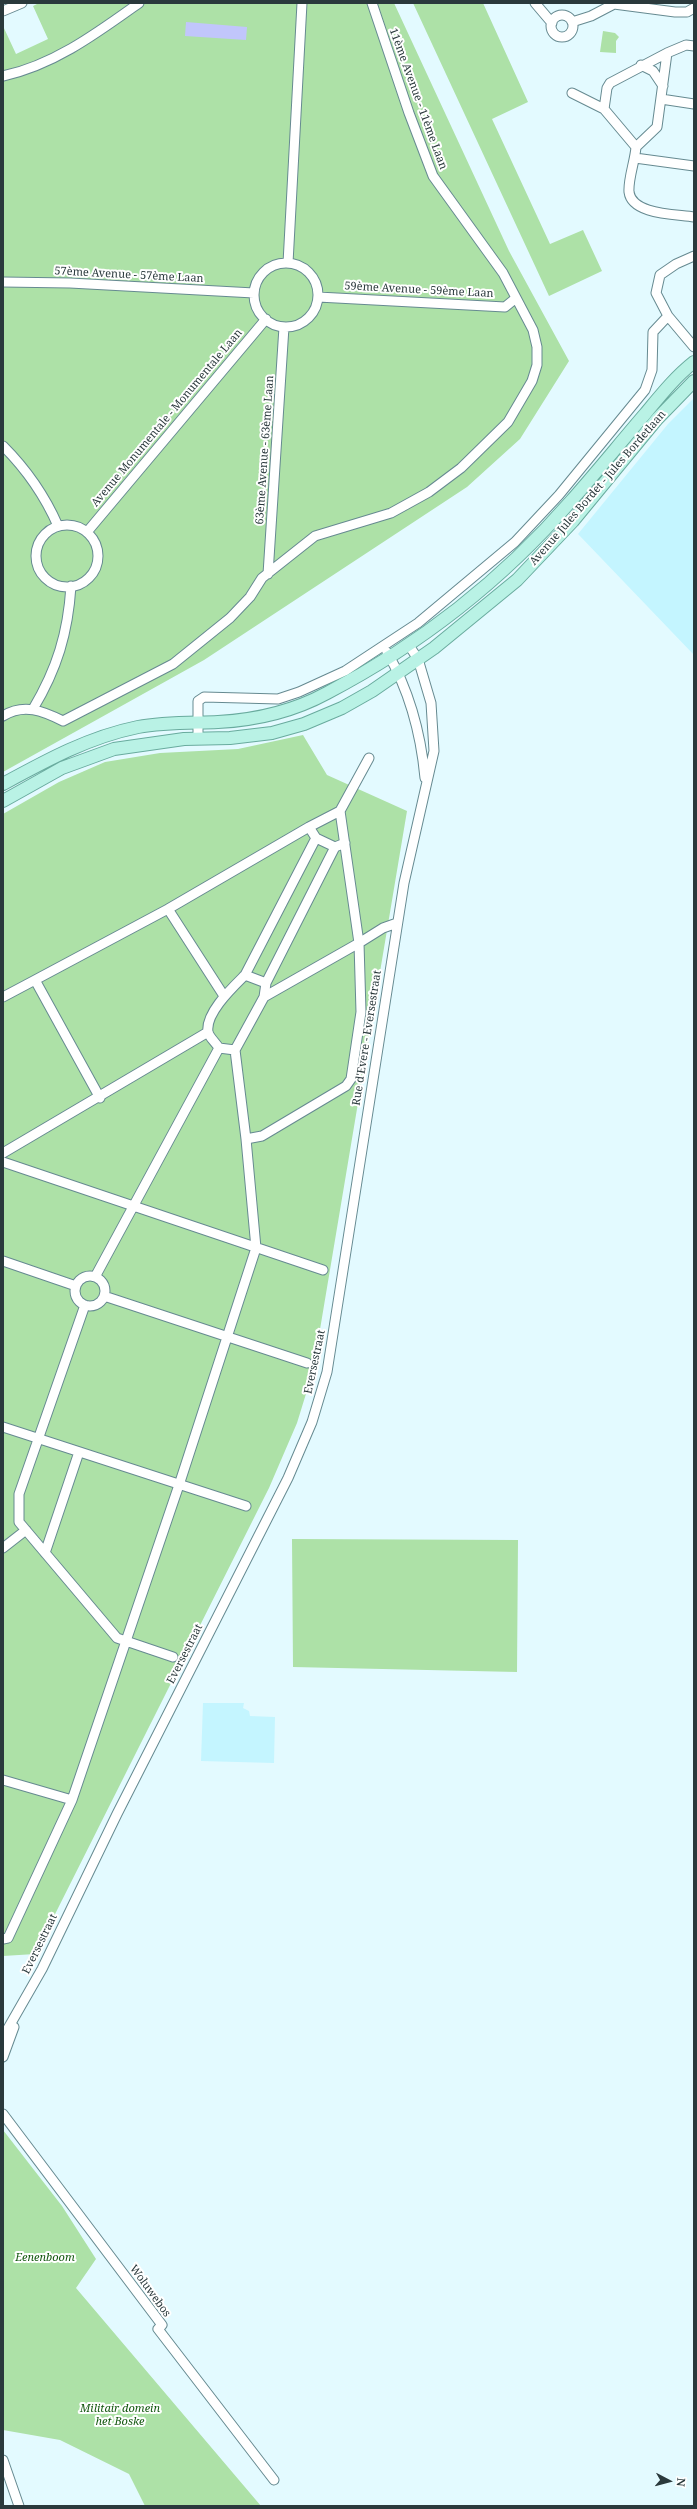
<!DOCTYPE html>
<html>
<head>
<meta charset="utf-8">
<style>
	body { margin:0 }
	#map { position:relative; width:697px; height:2509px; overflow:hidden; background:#e3faff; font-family:"Noto Serif",serif }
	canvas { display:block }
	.frame { position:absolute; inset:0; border:4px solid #2a393c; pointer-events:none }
	.north { position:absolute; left:649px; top:2461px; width:40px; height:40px; -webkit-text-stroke:3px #fff; paint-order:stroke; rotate:96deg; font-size:11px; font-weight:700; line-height:16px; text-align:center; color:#2a393c }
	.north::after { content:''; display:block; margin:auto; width:14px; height:18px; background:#2a393c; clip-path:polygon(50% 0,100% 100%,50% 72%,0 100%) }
</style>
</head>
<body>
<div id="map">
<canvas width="697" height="2509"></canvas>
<div class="frame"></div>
<div class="north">N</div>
</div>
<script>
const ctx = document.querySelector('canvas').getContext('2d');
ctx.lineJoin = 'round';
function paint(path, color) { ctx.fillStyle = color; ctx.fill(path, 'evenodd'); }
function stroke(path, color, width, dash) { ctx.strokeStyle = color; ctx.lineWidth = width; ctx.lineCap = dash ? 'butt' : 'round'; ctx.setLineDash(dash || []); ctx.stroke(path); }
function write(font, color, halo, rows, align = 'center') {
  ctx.font = font + ' "Noto Serif",serif'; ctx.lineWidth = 4; ctx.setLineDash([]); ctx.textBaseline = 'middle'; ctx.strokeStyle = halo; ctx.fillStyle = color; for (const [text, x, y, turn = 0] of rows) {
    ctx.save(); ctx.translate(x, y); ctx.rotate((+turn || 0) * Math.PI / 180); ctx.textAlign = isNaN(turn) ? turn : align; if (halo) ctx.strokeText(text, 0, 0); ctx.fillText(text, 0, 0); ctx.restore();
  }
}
paint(new Path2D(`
	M694 398V655L578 534 668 424Z
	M203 1703H244L243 1708 249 1711 250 1716 275 1717 274 1763 201 1761Z`), '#c4f5ff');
paint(new Path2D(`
	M39 3H394L509 251 569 361 520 439 467 487 204 660 3 772V26L16 54 48 39 33 6Z
	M413 3H483L528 102 492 119 550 244 583 230 602 271 549 296Z
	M603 31 615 33 619 37 616 41V53L600 52Z
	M303 735 327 775 407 811 313 1371 297 1423 269 1488 35 1954 3 1956V814L59 782 105 762 160 753 238 749Z
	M292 1539 518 1540 517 1672 293 1667Z
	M3 2130 62 2206 96 2259 76 2288 261 2506H145L129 2474 60 2440 3 2430Z`), '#ade1a7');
paint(new Path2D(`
	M186 22 247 27 246 40 185 36Z`), '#c1c6fb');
const minor = new Path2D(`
	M535 3 552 23
	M3 11 22 3
	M551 26a11 11 0 1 1 22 0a11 11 0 1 1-22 0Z
	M572 22 591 16 614 4 675 12H687L694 8
	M667 53 686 45 694 46
	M641 65 653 71 663 86
	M3 76C54 65 97 33 139 3
	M572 93 604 109 636 147C635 161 628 179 629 192 632 215 676 214 694 217
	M661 99 694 104
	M604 109 607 88 610 83 667 53 657 127 636 147
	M635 158 694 166
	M694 256 676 264 660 275 656 293 668 316 694 347
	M288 263 302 3
	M254 295a32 32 0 1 1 64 0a32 32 0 1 1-64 0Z
	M3 282 70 283 254 293
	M318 297 505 307 516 298
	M3 446C27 470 44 494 58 526
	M36 556a31 31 0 1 1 62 0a31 31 0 1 1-62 0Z
	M87 532 266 319
	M268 574 284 327
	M387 652C409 690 421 735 425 778
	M33 709C57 669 68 633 71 586
	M3 716C24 703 43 711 63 721L173 664 230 618 250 597 262 578 315 536 391 513 429 492 461 468 508 422 532 381 537 365V347L533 330 503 273 433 176 409 113 372 3
	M198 739V701L204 697 278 699 299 692 345 671 418 623 515 542 559 495 645 390 652 370 653 332 668 316
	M316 838 335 847
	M245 975 316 838 309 827 340 811 369 758
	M266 983 335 847 345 843
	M224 996 168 909 309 827
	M3 997 35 980
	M264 997 266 983 245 975C233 987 205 1013 208 1032 209 1037 216 1043 219 1048L235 1050 264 997 359 943 340 811
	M100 1098 35 980 168 909
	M246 1139 262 1136 346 1086 351 1079 361 1012 359 943 383 928 397 923
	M3 1153 208 1032
	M3 1162 323 1270
	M3 1261 76 1286
	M75 1291a15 15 0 1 1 30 0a15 15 0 1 1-30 0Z
	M95 1277 219 1048
	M104 1296 307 1363
	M85 1305 19 1494V1522L117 1638 173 1657
	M3 1427 246 1506
	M3 1548 26 1530
	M45 1553 79 1452
	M3 1780 72 1800
	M3 1939 8 1938 72 1800 180 1482 256 1248 246 1139 235 1050
	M3 2037 42 1969 117 1814 288 1478 312 1422 327 1372 404 883 434 751 431 703 418 659 408 644
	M3 2057 14 2027
	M3 2114 162 2325 158 2329 274 2480
	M3 2460 19 2506`);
const major = new Path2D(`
	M3 784C47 760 89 737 138 727 164 722 192 723 218 722 256 720 294 711 327 693 419 645 503 579 571 501 596 473 620 443 645 414 660 396 675 377 694 362
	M3 801 62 768 114 749 184 739 230 738 272 733 304 724 342 708 372 691 434 648 517 580 573 521 657 419 694 381`);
stroke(minor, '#668a91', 11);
stroke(major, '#69ab9e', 14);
stroke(minor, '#fff', 9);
stroke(major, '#b9f2e5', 12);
write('11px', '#2a393c', '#fff', [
	["11ème Avenue - 11ème Laan",418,99,70],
	["57ème Avenue - 57ème Laan",129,275,3],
	["59ème Avenue - 59ème Laan",419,290,3],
	["Avenue Monumentale - Monumentale Laan",167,418,-50],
	["63ème Avenue - 63ème Laan",265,450,-86],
	["Avenue Jules Bordet - Jules Bordetlaan",598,488,-49],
	["Rue d'Evere - Eversestraat",367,1038,-81],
	["Eversestraat",315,1362,-78],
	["Eversestraat",185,1654,-63],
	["Eversestraat",40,1944,-64],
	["Woluwebos",150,2291,54]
]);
write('italic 11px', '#12570e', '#fff', [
	["Eenenboom",45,2258],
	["Militair domein",120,2409],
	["het Boske",120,2422]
]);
</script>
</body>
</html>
